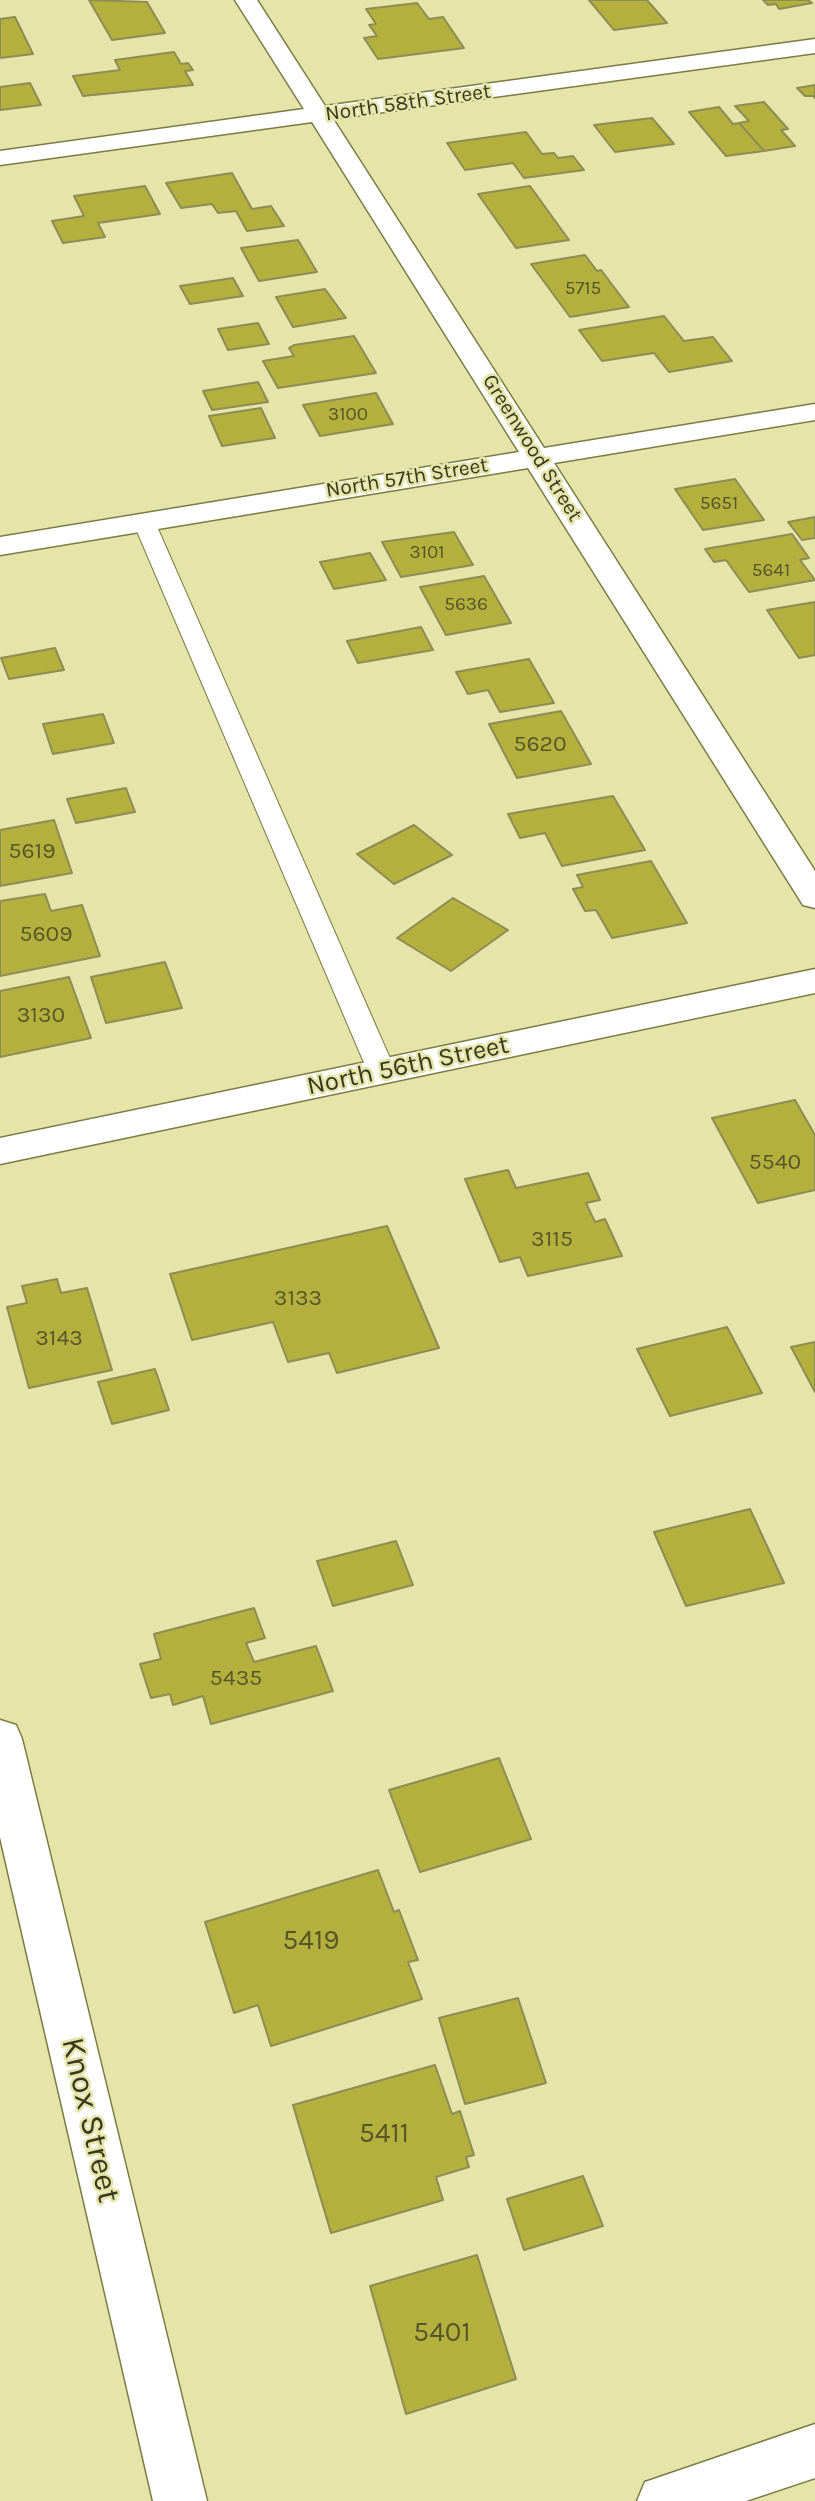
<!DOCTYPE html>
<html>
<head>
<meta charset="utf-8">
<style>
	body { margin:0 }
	canvas { display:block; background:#e5e5aa }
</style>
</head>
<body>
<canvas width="815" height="2501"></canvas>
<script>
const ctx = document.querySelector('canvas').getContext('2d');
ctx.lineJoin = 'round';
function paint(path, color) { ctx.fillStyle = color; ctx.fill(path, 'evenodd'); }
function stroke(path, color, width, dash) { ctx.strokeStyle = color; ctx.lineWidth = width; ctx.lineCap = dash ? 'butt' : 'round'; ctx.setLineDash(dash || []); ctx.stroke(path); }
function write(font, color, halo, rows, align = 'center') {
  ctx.font = font + ' Karla,sans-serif'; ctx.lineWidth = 5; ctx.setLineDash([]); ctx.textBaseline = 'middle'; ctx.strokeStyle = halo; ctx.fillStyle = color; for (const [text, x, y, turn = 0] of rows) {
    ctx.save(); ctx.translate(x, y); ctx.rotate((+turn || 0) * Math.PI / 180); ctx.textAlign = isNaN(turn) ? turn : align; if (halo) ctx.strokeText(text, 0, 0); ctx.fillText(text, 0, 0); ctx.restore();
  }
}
const building = new Path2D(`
	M89 0 147 2 165 33 112 40Z
	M589 0H647L667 23 614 30Z
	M763 0H808L812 3 779 9 776 4 768 5Z
	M417 3 429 19 443 17 464 48 378 59 364 38 377 36 369 25 376 24 366 9Z
	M15 17 33 54 0 58V19Z
	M174 52 181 64 188 63 193 70 185 71 193 85 83 96 73 76 120 70 115 60Z
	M30 83 41 105 0 110V87Z
	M815 85V98L813 96H805L797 88Z
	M764 102 788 129 781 130 795 146 764 151 739 123 749 121 735 106Z
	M719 107 733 124 739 123 764 151 726 156 689 112Z
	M652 118 674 144 615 152 594 125Z
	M526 132 542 154 554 153 558 158 573 156 584 170 524 178 513 163 465 170 447 143Z
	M232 173 252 209 271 206 284 226 247 231 236 211 218 213 212 204 181 208 166 183Z
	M145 186 160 214 98 223 105 237 63 243 52 221 84 216 74 196Z
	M530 186 569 240 516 248 478 194Z
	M298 240 317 272 259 281 241 248Z
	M585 255 597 271 601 270 629 307 570 317 531 264Z
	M233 278 243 296 190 304 180 286Z
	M325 289 346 318 293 327 276 297Z
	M664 316 684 341 713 337 732 361 669 372 654 353 602 361 579 330Z
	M258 323 269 344 228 350 218 329Z
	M354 336 376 373 278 388 263 361 294 356 289 348 294 345Z
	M258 382 268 402 212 410 203 391Z
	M376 393 393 424 320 436 303 405Z
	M261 408 275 438 222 446 209 416Z
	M735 479 764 520 703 530 675 489Z
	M815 517V538L802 540 788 522Z
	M454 532 473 565 401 577 382 542Z
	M792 534 809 558 800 560 815 580 749 592 726 560 714 562 705 549Z
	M370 553 386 580 334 589 320 562Z
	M484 576 511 623 446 635 420 587Z
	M815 602V655L799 658 767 610Z
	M421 627 433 650 358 663 347 641Z
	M55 648 64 670 9 679 1 658Z
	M529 659 554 703 500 712 488 690 468 694 456 672Z
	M561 711 591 764 517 778 489 724Z
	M103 714 114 743 53 754 43 724Z
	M126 788 135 812 76 823 67 799Z
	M613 796 645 850 562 866 545 833 520 838 508 814Z
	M54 820 72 873 0 886V830Z
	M414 825 452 855 394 884 357 854Z
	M651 861 687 923 612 938 596 910 585 911 573 889 583 887 577 875Z
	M45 894 51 911 82 905 100 956 0 976V901Z
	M453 898 508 930 451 971 397 938Z
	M165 962 182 1008 106 1023 91 977Z
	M69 977 91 1038 0 1057V991Z
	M795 1100 815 1135V1190L758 1203 712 1118Z
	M508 1170 516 1188 588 1173 600 1200 586 1203 595 1222 605 1219 622 1256 528 1276 520 1257 500 1262 465 1179Z
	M387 1226 439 1348 337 1373 329 1353 288 1362 273 1322 192 1340 170 1274Z
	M57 1279 61 1293 87 1288 112 1370 29 1388 7 1307 27 1303 22 1286Z
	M727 1327 762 1393 670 1416 637 1349Z
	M815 1342V1392L791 1347Z
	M155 1369 169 1410 112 1424 98 1382Z
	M750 1509 784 1583 686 1606 654 1532Z
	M396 1541 413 1585 333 1606 317 1561Z
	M254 1608 265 1638 246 1643 254 1662 316 1646 333 1691 211 1724 203 1696 173 1705 170 1694 151 1698 140 1664 161 1659 154 1634Z
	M499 1758 531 1839 420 1872 389 1790Z
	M378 1870 394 1912 399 1910 418 1960 408 1962 422 1999 271 2046 258 2005 234 2013 205 1922Z
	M518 1998 546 2083 465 2104 439 2018Z
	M435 2065 452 2114 460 2111 474 2155 466 2157 469 2167 436 2177 443 2200 331 2233 293 2105Z
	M583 2176 603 2226 524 2250 507 2199Z
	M477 2255 516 2379 406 2414 370 2286Z`);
paint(building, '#b4b03e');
stroke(building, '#8d8c54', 2);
const lane = new Path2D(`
	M144 515 152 517 155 522 396 1072 392 1079 382 1082 372 1079 368 1072 133 522 136 517Z`);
const street = new Path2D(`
	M235 0H257L325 106 815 39V53L333 119 544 448 815 404V420L554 463 815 871V908L803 905 528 468 0 555V537L519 452 312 122 0 165V151L304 109Z
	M0 1720 16 1725 22 1739 207 2501H153L0 1837Z
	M815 2424V2478L746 2501H637L645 2482Z`);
const secondary = new Path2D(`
	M815 969V993L0 1164V1138Z`);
stroke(lane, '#7c7b43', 2);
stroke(street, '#7c7b43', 3);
stroke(secondary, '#7c7b43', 3);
paint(lane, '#fff');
paint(street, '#fff');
paint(secondary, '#fff');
write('19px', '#575628', null, [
	["5715",583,289],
	["3100",348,415],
	["5651",719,504],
	["3101",427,553],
	["5641",771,571],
	["5636",466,605]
]);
write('21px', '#383820', '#e5e5aa', [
	["North 58th Street",408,103,-8],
	["Greenwood Street",532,448,58],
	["North 57th Street",407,478,-9]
]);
write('23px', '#575628', null, [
	["5620",540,744],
	["5619",32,851],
	["5609",46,934],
	["3130",41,1015],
	["5540",775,1162],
	["3115",552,1239],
	["3133",298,1298],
	["3143",59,1338],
	["5435",236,1678]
]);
write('26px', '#383820', '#e5e5aa', [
	["North 56th Street",408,1066,-12]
]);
write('28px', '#575628', null, [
	["5419",311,1941],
	["5411",384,2134],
	["5401",442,2333]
]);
write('32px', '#383820', '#e5e5aa', [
	["Knox Street",90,2120,77]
]);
</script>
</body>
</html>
